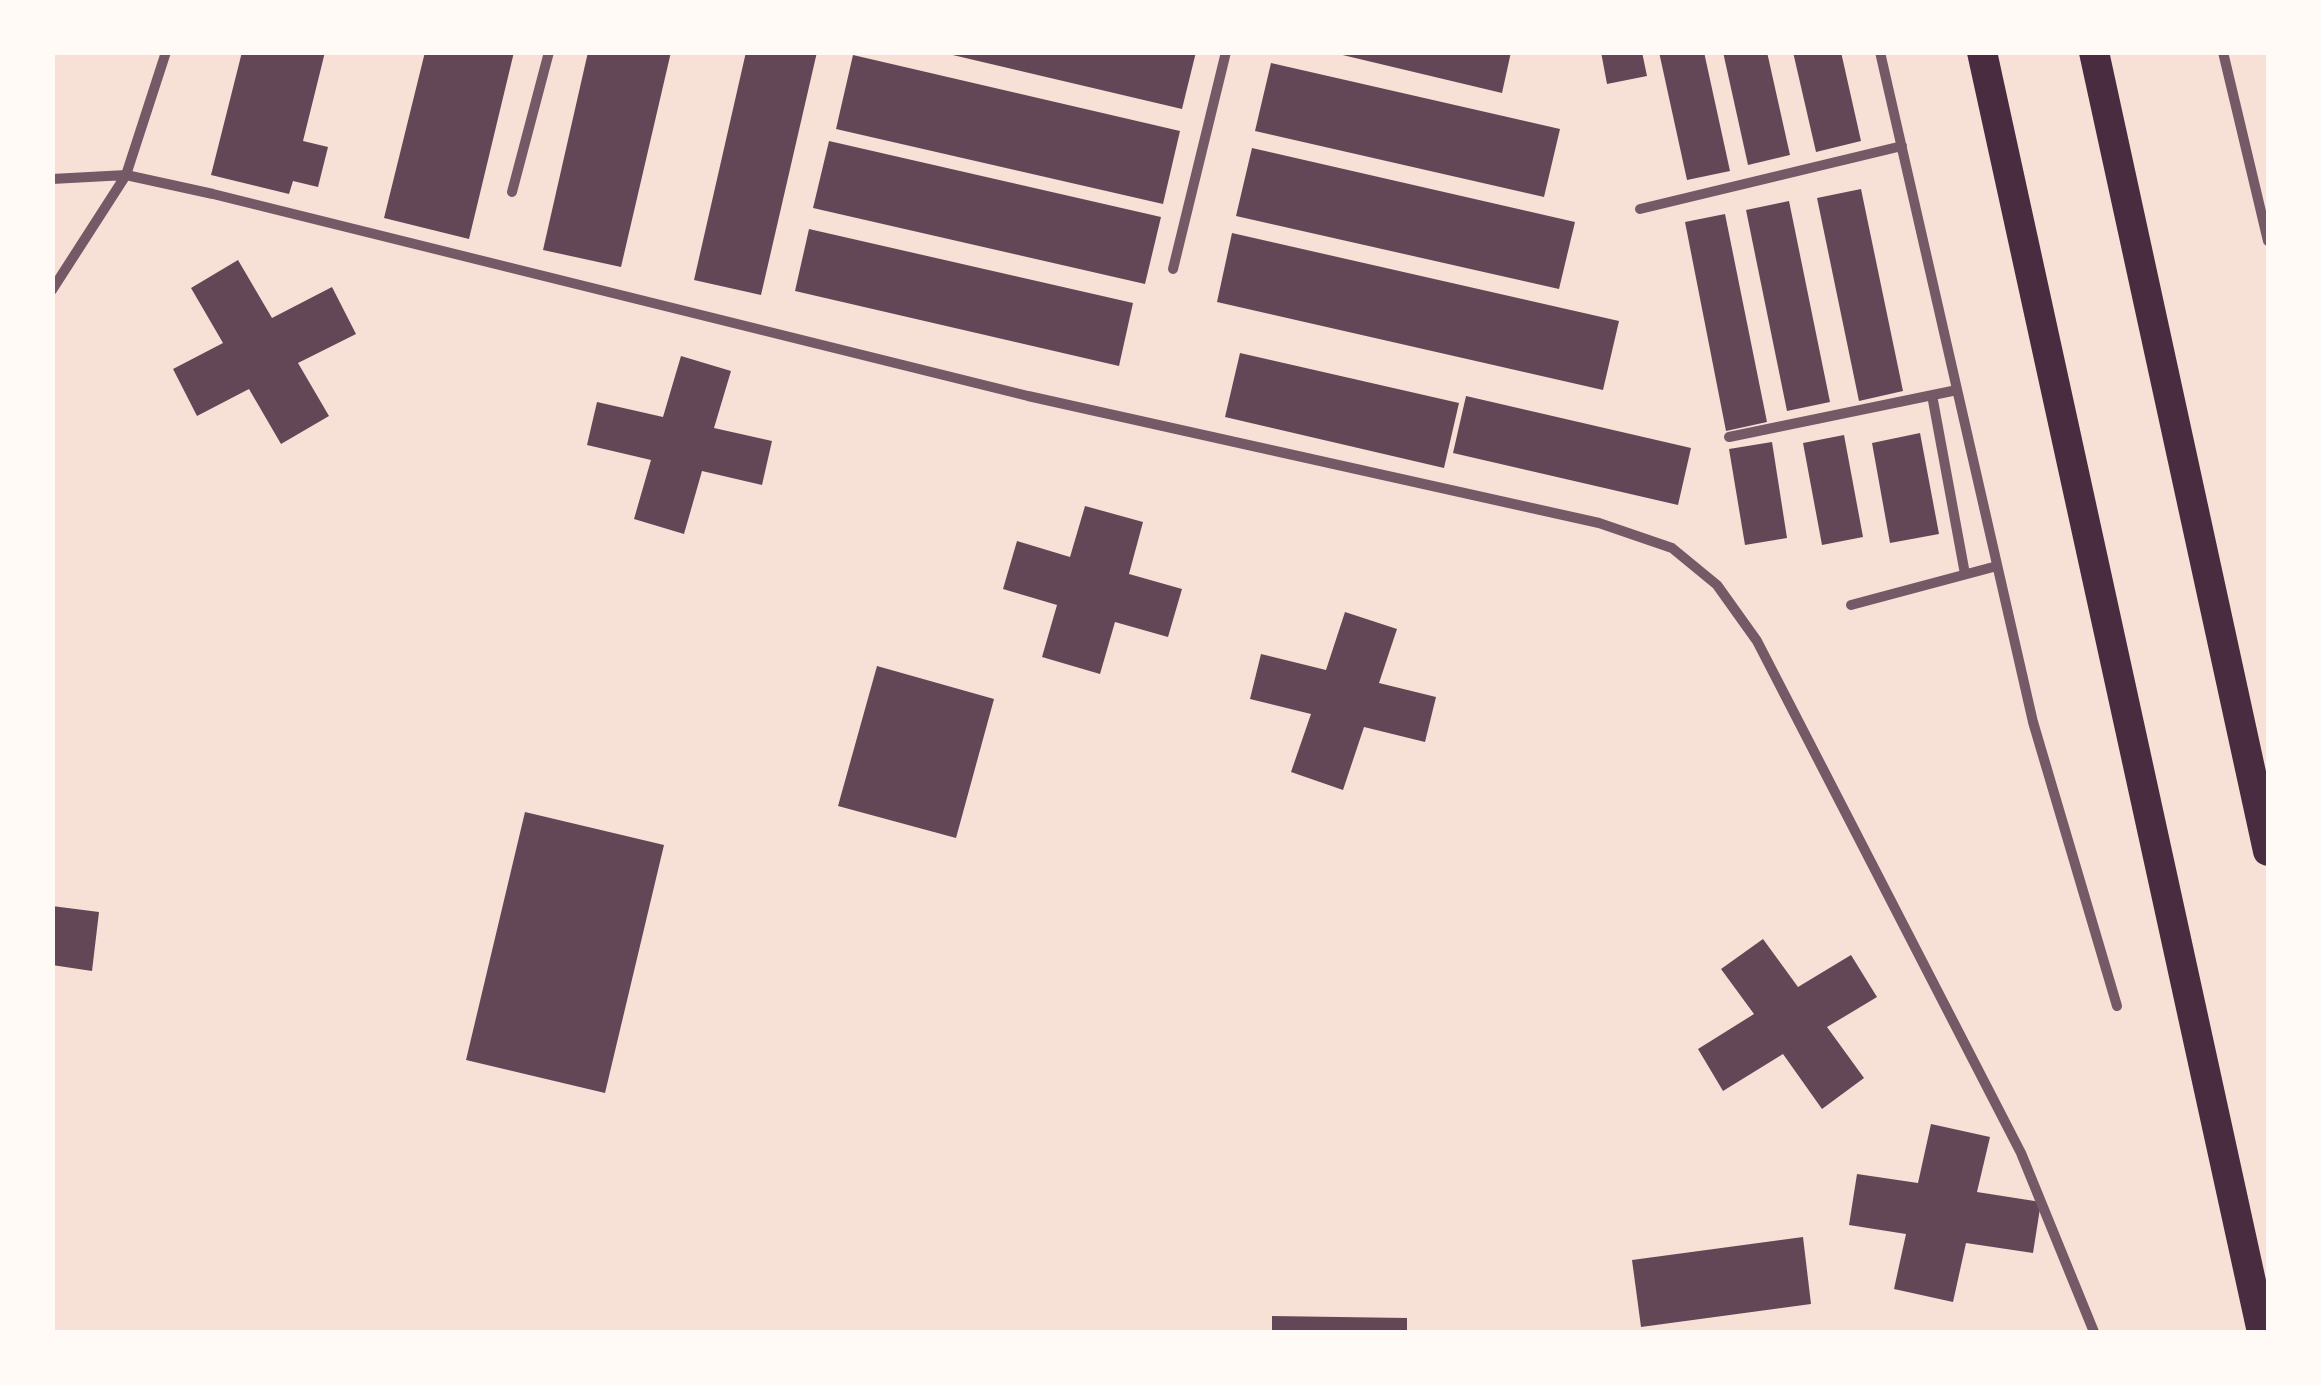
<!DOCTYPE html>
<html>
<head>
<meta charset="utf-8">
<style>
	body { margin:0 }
	#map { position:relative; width:2321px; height:1385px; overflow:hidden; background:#f7e1d7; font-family:"Crimson Pro",serif }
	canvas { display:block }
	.frame { position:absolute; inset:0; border:55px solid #fffaf5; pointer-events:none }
</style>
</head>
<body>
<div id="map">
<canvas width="2321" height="1385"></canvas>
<div class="frame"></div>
</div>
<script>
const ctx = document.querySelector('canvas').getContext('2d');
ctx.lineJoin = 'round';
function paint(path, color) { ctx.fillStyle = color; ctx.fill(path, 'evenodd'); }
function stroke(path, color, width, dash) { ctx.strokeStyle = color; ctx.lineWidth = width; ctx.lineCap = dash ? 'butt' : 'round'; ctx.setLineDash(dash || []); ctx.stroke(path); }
paint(new Path2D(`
	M242 52H325L303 141 328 147 318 187 293 181 289 194 211 175Z
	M425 52H514L469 239 384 218Z
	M588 52H671L621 267 543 250Z
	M746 52H817L761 295 694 280Z
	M940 52H1196L1182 109Z
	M1330 52H1511L1502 93Z
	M1601 52H1642L1647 76 1607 84Z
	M1659 52H1704L1730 171 1687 180Z
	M1723 52H1767L1790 155 1748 165Z
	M1793 52H1841L1861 141 1816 152Z
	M853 55 1180 131 1163 204 836 129Z
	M1271 63 1560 129 1544 197 1255 131Z
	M829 141 1161 217 1145 284 813 208Z
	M1252 148 1575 222 1559 289 1236 216Z
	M1861 189 1903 391 1859 401 1817 198Z
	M1789 201 1830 402 1787 411 1746 210Z
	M1725 214 1767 422 1726 431 1685 222Z
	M809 229 1133 303 1119 366 795 291Z
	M1232 233 1619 321 1603 390 1217 302Z
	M238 260 272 318 332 287 356 334 298 363 329 416 281 444 249 389 197 416 173 369 223 343 191 288Z
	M1240 353 1459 403 1444 468 1225 417Z
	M681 356 731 371 714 428 772 441 762 485 702 471 684 534 634 519 651 460 587 445 597 402 663 417Z
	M1466 396 1691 448 1678 505 1453 453Z
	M1920 433 1939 534 1890 543 1872 443Z
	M1844 435 1863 537 1822 545 1803 443Z
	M1772 442 1787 538 1745 545 1729 449Z
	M1085 506 1143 522 1129 574 1182 589 1168 637 1115 622 1100 674 1042 657 1057 605 1003 589 1017 541 1070 557Z
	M1345 612 1397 629 1379 683 1436 697 1425 742 1364 727 1343 790 1291 772 1311 714 1250 699 1261 654 1326 670Z
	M877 666 994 699 956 838 838 806Z
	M525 812 664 845 605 1093 466 1060Z
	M52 906 99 912 92 971 52 965Z
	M1763 939 1798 987 1851 955 1877 997 1827 1027 1864 1078 1822 1109 1783 1054 1723 1091 1698 1049 1754 1014 1721 969Z
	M1931 1124 1990 1137 1977 1192 2041 1202 2033 1253 1966 1243 1953 1302 1894 1289 1906 1234 1849 1225 1857 1174 1918 1183Z
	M1803 1237 1811 1304 1641 1327 1632 1260Z
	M1272 1316 1407 1318V1332H1272Z`), '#644757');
stroke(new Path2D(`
	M1880 52 2033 722 2117 1006
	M2223 52 2268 241
	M52 179 126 175 213 194 1028 396 1599 523 1672 548 1717 585 1757 641 2021 1153 2094 1332
	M512 192 549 52
	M1640 209 1902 146
	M1173 269 1226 52
	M52 290 126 175 166 52
	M1932 395 1965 574
	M1729 437 1957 390
	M1851 605 1997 566`), '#755966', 10);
stroke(new Path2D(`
	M1982 52 2262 1332
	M2094 52 2268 851`), '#4a2c40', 30);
</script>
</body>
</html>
